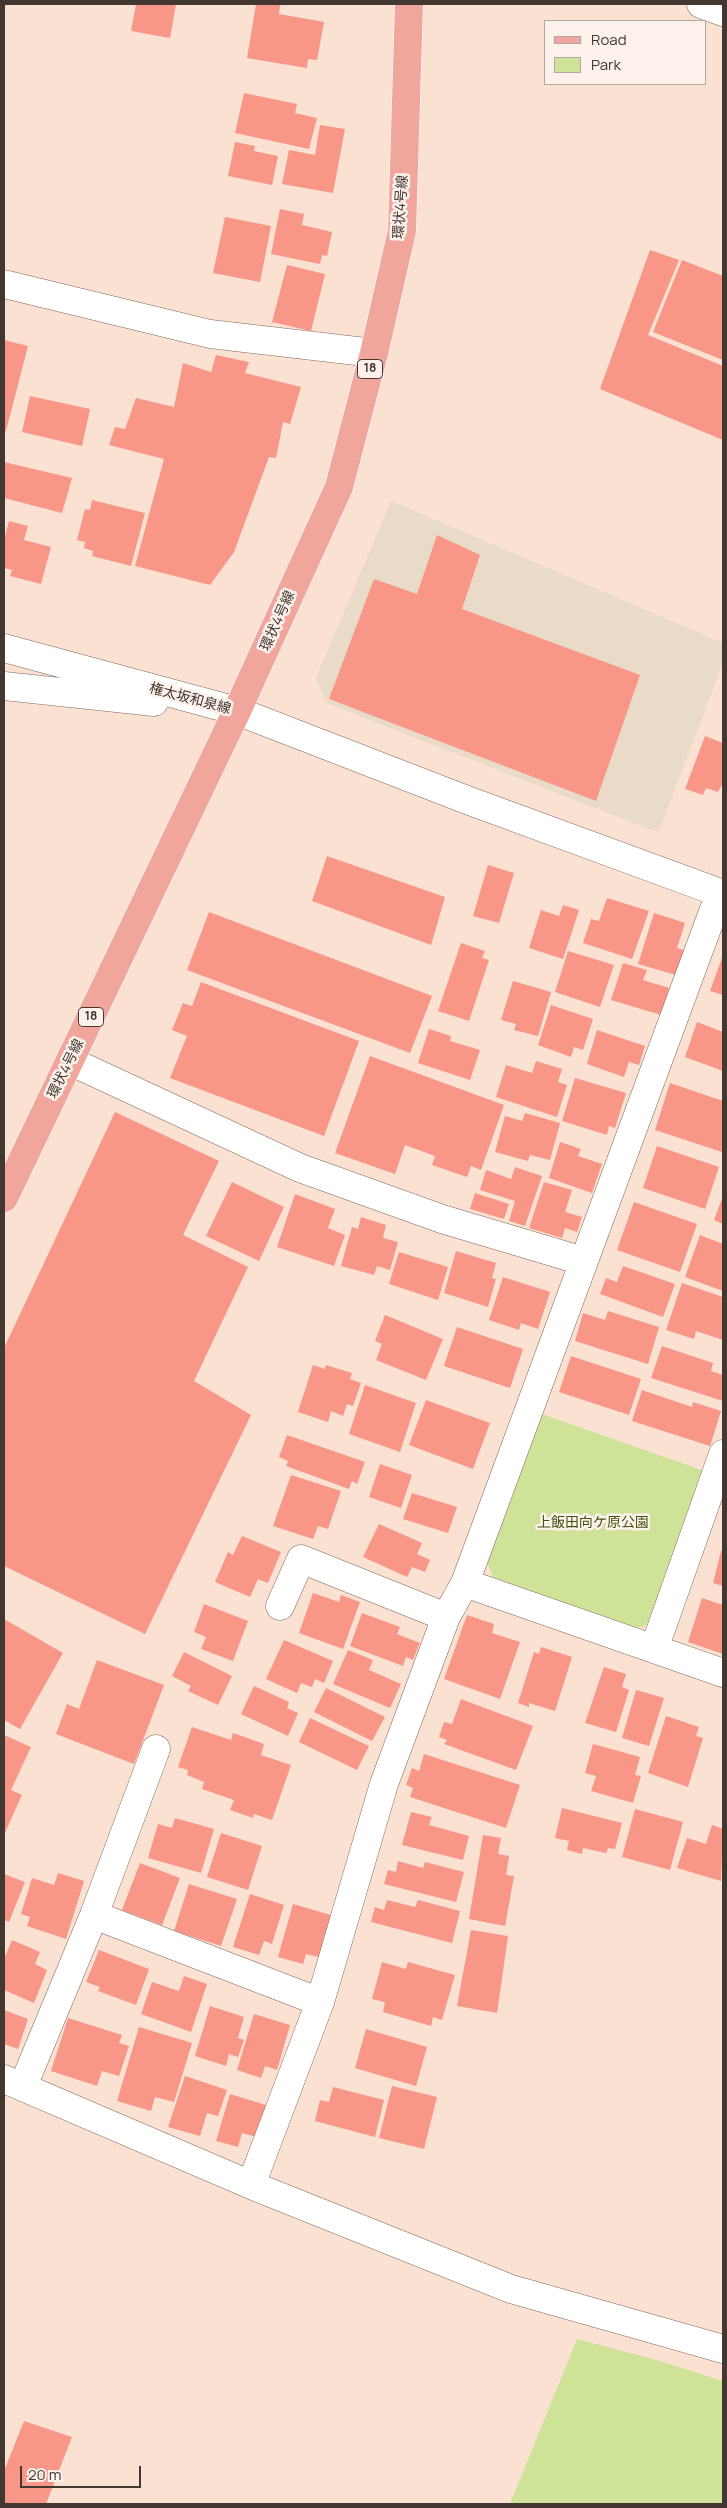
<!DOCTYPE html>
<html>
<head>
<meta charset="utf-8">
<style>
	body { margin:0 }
	#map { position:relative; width:727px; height:2508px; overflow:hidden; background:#fbe1d1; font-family:Manrope,sans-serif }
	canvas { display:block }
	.frame { position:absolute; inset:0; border:5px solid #423731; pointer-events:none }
	.legend { position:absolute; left:544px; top:20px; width:162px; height:65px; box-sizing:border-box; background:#fcf1eb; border:1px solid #b2a7a1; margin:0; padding:6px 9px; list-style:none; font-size:15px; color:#423731 }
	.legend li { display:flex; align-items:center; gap:10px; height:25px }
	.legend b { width:25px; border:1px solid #b2a7a1 }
	.scale { position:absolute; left:20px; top:2466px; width:121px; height:22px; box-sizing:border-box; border:2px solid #423731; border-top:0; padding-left:6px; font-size:15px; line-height:18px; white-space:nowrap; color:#423731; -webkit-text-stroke:4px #fcf1eb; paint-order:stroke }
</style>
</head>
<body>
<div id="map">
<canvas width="727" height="2508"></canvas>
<div class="frame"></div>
<ul class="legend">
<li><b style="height:6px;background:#f0a69d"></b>Road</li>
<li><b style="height:14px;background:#cee398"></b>Park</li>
</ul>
<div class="scale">20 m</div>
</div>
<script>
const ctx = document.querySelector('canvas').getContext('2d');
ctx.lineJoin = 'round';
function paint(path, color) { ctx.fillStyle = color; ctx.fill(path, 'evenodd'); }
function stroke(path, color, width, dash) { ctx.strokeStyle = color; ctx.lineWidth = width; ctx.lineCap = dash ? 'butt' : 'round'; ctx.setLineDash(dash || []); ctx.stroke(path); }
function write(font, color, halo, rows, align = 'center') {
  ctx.font = font + ' Manrope,"Noto Sans JP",sans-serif'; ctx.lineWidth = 5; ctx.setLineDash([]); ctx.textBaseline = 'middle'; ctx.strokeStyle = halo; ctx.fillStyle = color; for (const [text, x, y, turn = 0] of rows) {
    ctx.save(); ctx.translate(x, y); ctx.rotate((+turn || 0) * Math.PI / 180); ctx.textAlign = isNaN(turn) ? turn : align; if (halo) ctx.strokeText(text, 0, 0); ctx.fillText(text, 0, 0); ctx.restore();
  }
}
paint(new Path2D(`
	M391 501 723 643V663L659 831H654L326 703 316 678Z`), '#eadac8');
paint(new Path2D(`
	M542 1414 707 1472 654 1623 633 1629 493 1577 484 1555Z
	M577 2339 660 2361 723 2381V2504H510Z`), '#cee398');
paint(new Path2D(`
	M136 4H176L170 38 131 31Z
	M256 4 280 5 279 14 324 22 317 60 308 59 307 68 247 58Z
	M244 93 297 104 295 113 317 118 309 149 235 133Z
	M320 125 345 129 333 193 282 184 289 150 315 155Z
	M235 142 255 146 254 151 278 156 272 185 228 176Z
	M280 209 304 214 302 225 332 232 327 256 322 255 320 264 271 254Z
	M225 217 271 226 260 282 213 273Z
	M650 250 679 260 648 335 723 366V440L600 389Z
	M682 260 723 276V360L653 332Z
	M287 265 325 274 311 331 272 322Z
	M4 340 28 346 6 431H4Z
	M216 355 249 362 245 373 301 387 290 424 283 422 276 458 269 457 234 552 210 585 135 566 164 459 109 445 115 427 125 429 136 398 174 407 183 363 211 372Z
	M30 396 90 409 82 446 22 432Z
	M4 462 72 478 62 513 4 498Z
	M92 500 145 513 131 566 92 556 93 551 84 548 85 542 77 540 85 509 90 510Z
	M9 521 28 526 24 540 51 547 41 584 10 576 12 570 4 568V540Z
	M437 535 480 555 462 609 640 675 596 801 329 699 374 579 417 594Z
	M705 736 723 743V783L718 792 706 788 703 795 685 789Z
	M327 856 445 897 431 945 312 901Z
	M488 865 514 873 499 923 473 916Z
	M607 898 649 911 632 959 583 943 591 919 599 921Z
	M563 905 579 910 563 959 529 948 541 910 559 916Z
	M209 912 432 996 410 1053 187 970Z
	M654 913 685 923 677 948 684 950 676 975 638 964Z
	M461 943 485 951 482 958 489 960 469 1021 438 1011Z
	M568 951 614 965 600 1007 555 992Z
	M723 955V995L710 991Z
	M623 963 647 970 643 980 669 988 661 1015 611 1000Z
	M513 981 551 992 538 1036 514 1030 516 1024 501 1020Z
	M201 982 359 1041 324 1136 170 1078 187 1036 172 1030 183 1003 192 1006Z
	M551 1005 593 1019 583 1050 574 1047 571 1057 538 1045Z
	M697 1022 723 1032V1071L685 1057Z
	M429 1029 451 1036 450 1041 480 1050 470 1080 418 1063Z
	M597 1030 645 1046 639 1065 629 1062 624 1077 587 1064Z
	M370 1056 504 1105 481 1170 471 1166 467 1177 432 1165 435 1156 405 1145 395 1174 335 1153Z
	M536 1061 562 1069 558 1082 567 1085 557 1117 496 1097 506 1065 532 1073Z
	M575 1078 626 1093 615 1128 609 1126 607 1135 562 1121Z
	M670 1083 723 1101 722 1152 655 1130Z
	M115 1112 219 1161 183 1235 248 1267 194 1381 251 1415 145 1634 4 1566V1348Z
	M525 1113 560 1123 550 1160 530 1155 528 1161 495 1152 505 1116 522 1121Z
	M560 1142 581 1149 578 1156 602 1164 592 1193 549 1178Z
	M657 1146 719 1167 705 1209 643 1188Z
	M515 1167 542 1176 525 1226 509 1221 515 1201 480 1190 486 1170 511 1179Z
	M232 1182 284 1207 259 1261 206 1236Z
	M544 1182 572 1190 565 1212 582 1217 577 1232 565 1228 562 1238 529 1228Z
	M475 1193 509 1204 504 1219 470 1209Z
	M295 1194 335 1209 328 1228 345 1235 334 1266 277 1247Z
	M723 1196V1224L714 1220Z
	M634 1202 697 1224 680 1272 617 1250Z
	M361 1217 386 1225 383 1238 398 1242 390 1270 377 1266 374 1275 341 1266 352 1227 358 1229Z
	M700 1235 723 1244V1291L685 1277Z
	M456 1251 496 1263 492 1278 496 1279 488 1307 444 1293Z
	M399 1252 448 1267 438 1300 389 1284Z
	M623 1266 675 1284 663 1317 600 1294 606 1278 617 1282Z
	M503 1277 550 1292 538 1329 521 1323 519 1330 489 1320Z
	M682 1283 723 1297V1340L696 1331 694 1339 666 1330Z
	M608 1311 659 1327 648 1364 575 1341 583 1313 605 1320Z
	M385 1315 443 1339 426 1380 376 1360 382 1344 375 1341Z
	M457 1327 523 1349 510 1388 444 1366Z
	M662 1346 713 1363 711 1371 723 1375V1401L651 1378Z
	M571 1356 641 1379 629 1415 559 1392Z
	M313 1365 325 1369 326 1365 352 1373 350 1379 361 1383 353 1406 347 1404 343 1416 331 1411 328 1422 298 1412Z
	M365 1385 416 1403 400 1452 349 1434Z
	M642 1390 692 1407 693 1402 721 1411 710 1446 632 1421Z
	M426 1400 490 1423 473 1469 409 1445Z
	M287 1435 365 1462 357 1484 352 1481 349 1489 286 1466 288 1461 279 1457Z
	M380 1464 412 1475 401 1508 369 1497Z
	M291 1475 341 1491 328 1529 318 1526 313 1539 273 1526Z
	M412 1493 457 1507 448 1533 403 1519Z
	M379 1524 422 1543 417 1554 430 1560 425 1572 412 1567 407 1577 363 1557Z
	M242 1536 281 1552 268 1583 258 1579 250 1597 215 1582 228 1552 233 1555Z
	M721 1551H723V1586L713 1583Z
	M313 1593 339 1602 341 1595 360 1602 343 1649 299 1633Z
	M702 1598 723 1605V1654L688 1642Z
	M204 1604 248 1621 233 1661 201 1649 206 1637 194 1632Z
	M362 1613 400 1627 397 1634 420 1643 413 1660 406 1657 403 1666 350 1646Z
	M467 1615 494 1624 492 1633 520 1642 500 1699 444 1679Z
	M4 1619 63 1653 20 1729 4 1720Z
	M284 1640 333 1661 324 1683 315 1679 312 1687 301 1683 297 1693 266 1679Z
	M541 1647 572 1657 555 1711 529 1703V1707L518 1703 534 1652 539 1654Z
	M348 1650 373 1660 369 1670 401 1684 390 1708 333 1684Z
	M184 1652 232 1676 218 1705 188 1691 191 1686 172 1676Z
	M97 1660 164 1685 134 1764 56 1734 67 1704 79 1709Z
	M604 1667 626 1674 622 1687 629 1690 616 1732 585 1723Z
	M254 1686 289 1702 287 1708 298 1713 288 1736 241 1714Z
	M326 1688 385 1717 372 1741 314 1712Z
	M636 1690 664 1698 649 1746 622 1738Z
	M461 1699 533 1726 516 1770 444 1744 447 1740 439 1737 444 1722 452 1724Z
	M666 1716 699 1727 696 1736 703 1738 688 1787 648 1773Z
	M310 1718 369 1746 357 1770 299 1742Z
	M192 1727 231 1740 233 1733 264 1744 261 1755 291 1765 272 1820 254 1814 253 1818 230 1810 234 1800 202 1789 204 1782 187 1775 188 1770 178 1767Z
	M4 1735 31 1747 11 1790 22 1795 4 1835Z
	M593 1744 640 1757 635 1775 641 1776 633 1803 591 1791 596 1776 585 1773Z
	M424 1754 520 1785 506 1828 410 1797 413 1788 406 1785 412 1768 419 1771Z
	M562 1808 622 1823 615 1849 608 1848 606 1853 583 1848 582 1854 567 1850 569 1841 555 1838Z
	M635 1809 683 1822 670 1870 622 1857Z
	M411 1812 432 1817 429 1825 469 1836 463 1860 402 1845Z
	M175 1818 214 1829 201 1873 148 1858 158 1824 172 1828Z
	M712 1825 723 1829 721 1881 677 1868 687 1838 706 1844Z
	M221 1833 262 1846 248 1890 207 1877Z
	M483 1835 501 1838 498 1854 509 1856 506 1875 514 1876 505 1926 469 1919Z
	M398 1861 423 1868 425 1862 464 1872 456 1902 384 1884 388 1870 396 1872Z
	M140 1863 180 1878 162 1925 122 1910Z
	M58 1873 84 1881 66 1939 27 1926 30 1917 21 1914 32 1878 54 1885Z
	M4 1874 25 1882 9 1922 4 1920Z
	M189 1884 237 1899 221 1946 174 1931Z
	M250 1894 284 1905 272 1944 264 1941 259 1955 233 1947Z
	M387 1900 415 1907 418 1900 460 1911 452 1943 371 1922 375 1907 384 1910Z
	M293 1904 331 1915 319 1957 306 1954 303 1964 278 1957Z
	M471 1930 508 1936 497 2013 457 2006Z
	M12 1940 40 1952 35 1964 47 1970 34 2003 4 1990V1959Z
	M99 1950 149 1969 136 2005 98 1991 100 1987 86 1982Z
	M382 1962 406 1969 408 1962 455 1975 442 2020 433 2017 431 2026 383 2012 385 2002 372 1999Z
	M184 1976 207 1984 191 2032 141 2014 152 1982 179 1991Z
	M210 2006 244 2017 238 2038 244 2040 238 2057 229 2054 226 2066 195 2056Z
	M4 2010 28 2019 18 2049 4 2044Z
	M254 2014 290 2025 277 2070 265 2066 261 2078 237 2070Z
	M68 2018 122 2035 119 2043 129 2046 119 2076 102 2071 97 2086 51 2071Z
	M139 2027 192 2043 174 2102 155 2097 151 2111 117 2101Z
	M366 2029 427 2047 416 2086 355 2068Z
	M185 2076 227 2090 218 2116 207 2113 200 2136 168 2127Z
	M392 2086 437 2097 424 2149 379 2138Z
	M333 2087 384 2100 375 2137 315 2121 320 2100 329 2102Z
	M230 2094 266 2105 257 2137 242 2133 238 2147 216 2141Z
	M24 2421 72 2437 46 2504H4V2471Z`), '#f89688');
const minor = new Path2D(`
	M701 4 723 12
	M4 284 210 334 374 353
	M720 893 465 1583 723 1673
	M70 1061 300 1168 442 1219 583 1261
	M280 1606 301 1559 446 1617
	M654 1649 723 1454
	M94 1915 320 2002
	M4 2079 251 2185 511 2289 723 2349
	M23 2086 94 1915 156 1749
	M251 2185 320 2002 384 1784 446 1617 465 1583`);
const tertiary = new Path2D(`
	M4 648 237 711 467 800 723 894
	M4 686 154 702`);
const primary = new Path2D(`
	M4 1198 237 711 339 487 374 353 402 231 409 4`);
stroke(minor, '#7f685b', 29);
stroke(tertiary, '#7f685b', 29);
stroke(primary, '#fff', 29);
stroke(minor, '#fff', 28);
stroke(tertiary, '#fff', 28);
stroke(primary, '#f0a69d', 28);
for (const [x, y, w] of [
	[370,369,25],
	[91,1017,25]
]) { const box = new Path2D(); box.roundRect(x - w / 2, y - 9.5, w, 19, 4); ctx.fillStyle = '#fcf1eb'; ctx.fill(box); stroke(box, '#423731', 1); }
write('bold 12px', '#423731', null, [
	["18",370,369],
	["18",91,1017]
]);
write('14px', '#423731', '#fcf1eb', [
	["環状4号線",401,207,-86],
	["環状4号線",278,621,-66],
	["権太坂和泉線",190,699,15],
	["環状4号線",66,1069,-64]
]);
write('14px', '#445311', '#fcf1eb', [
	["上飯田向ケ原公園",593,1523]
]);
</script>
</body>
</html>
